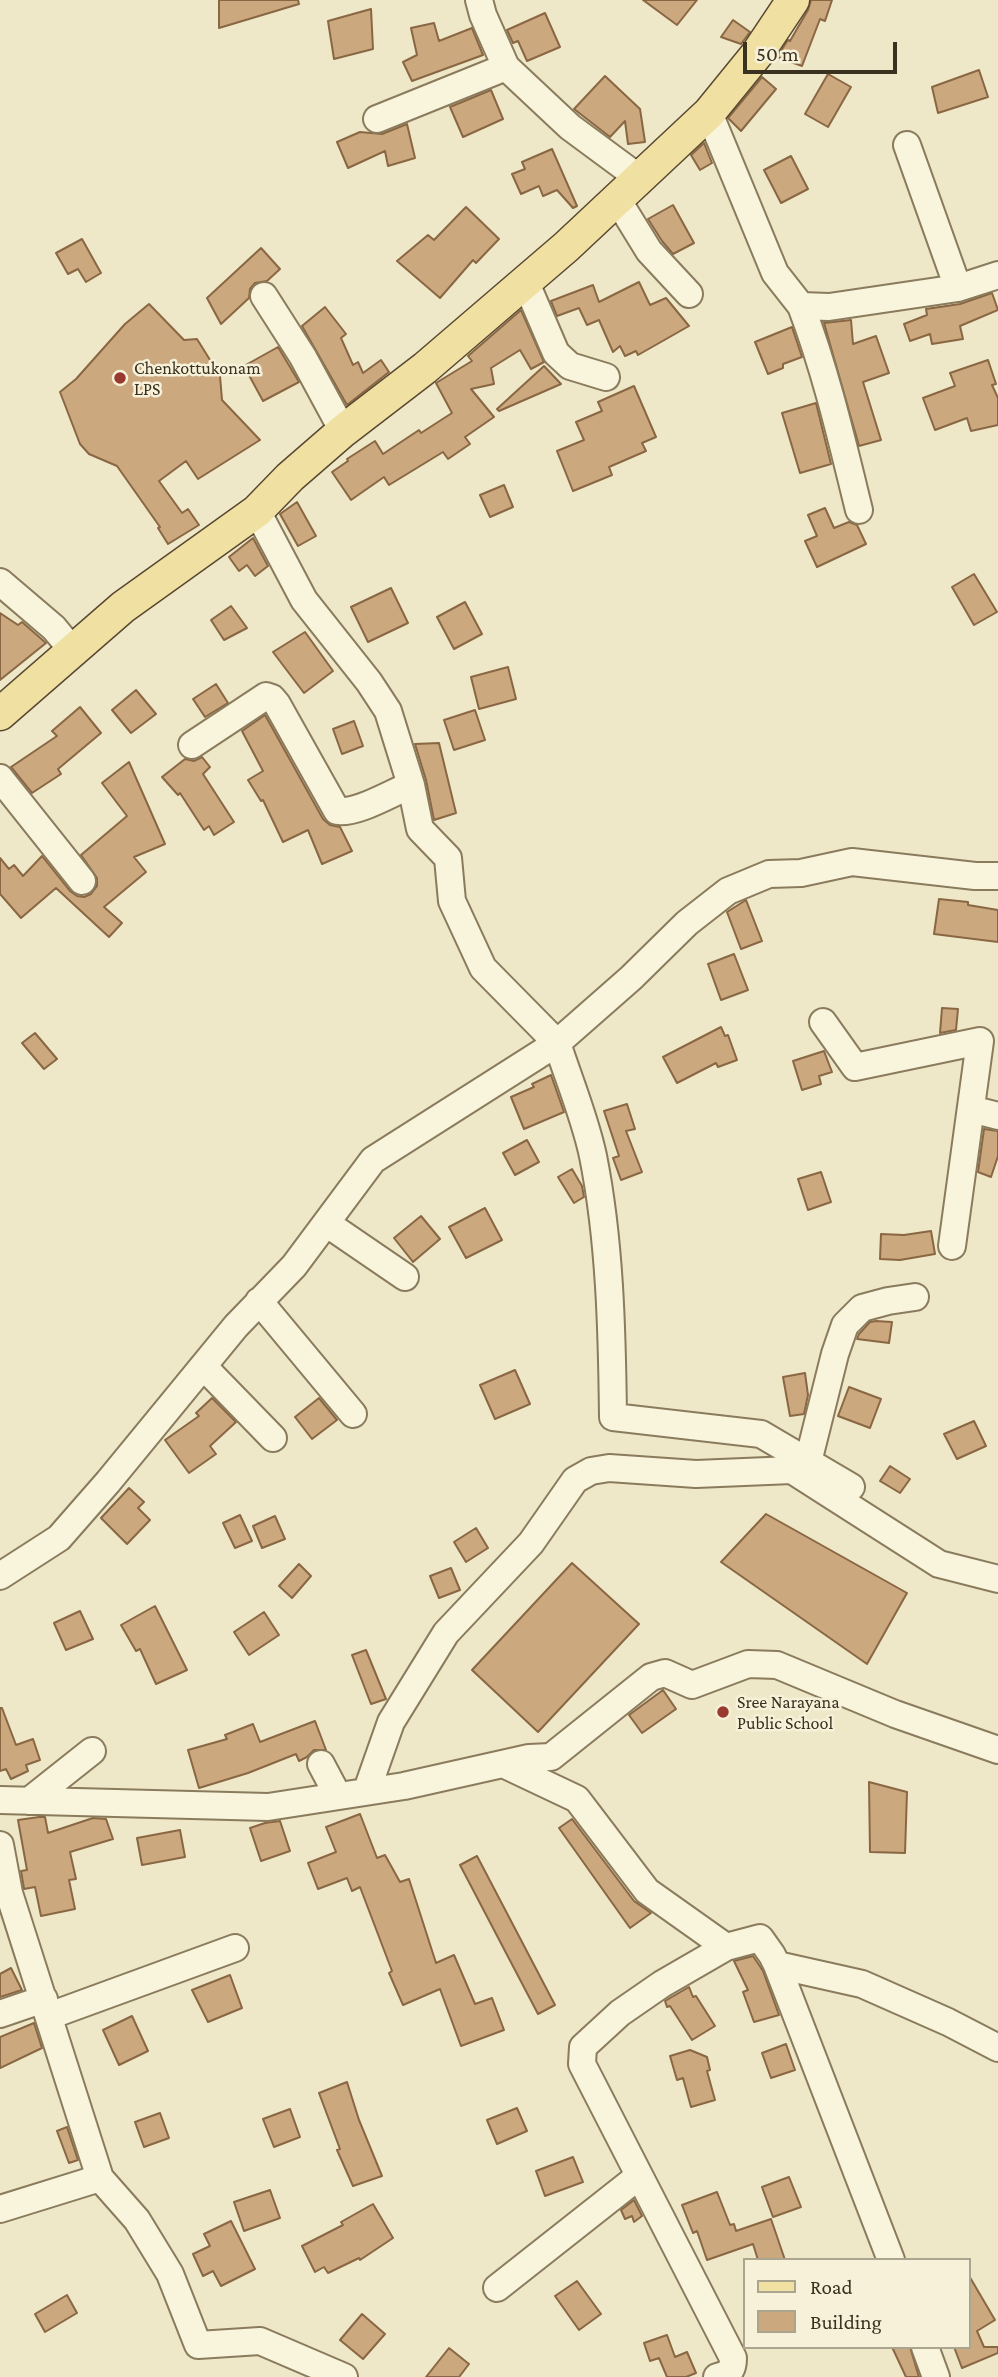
<!DOCTYPE html>
<html>
<head>
<meta charset="utf-8">
<style>
	body { margin:0 }
	#map { position:relative; width:998px; height:2377px; overflow:hidden; background:#eee7c8; font-family:"Crimson Pro",serif }
	canvas { display:block }
	.legend { position:absolute; left:743px; top:2258px; width:228px; height:91px; box-sizing:border-box; background:#f6f1d8; border:2px solid #aba48f; margin:0; padding:9px 12px; list-style:none; font-size:21px; color:#3b3121 }
	.legend li { display:flex; align-items:center; gap:14px; height:35px }
	.legend b { width:35px; border:2px solid #aba48f }
	.scale { position:absolute; left:743px; top:42px; width:154px; height:32px; box-sizing:border-box; border:4px solid #3b3121; border-top:0; padding-left:9px; font-size:21px; line-height:24px; white-space:nowrap; color:#3b3121; -webkit-text-stroke:5px #f6f1d8; paint-order:stroke }
</style>
</head>
<body>
<div id="map">
<canvas width="998" height="2377"></canvas>
<ul class="legend">
<li><b style="height:9px;background:#f0e1a2"></b>Road</li>
<li><b style="height:19px;background:#cca87f"></b>Building</li>
</ul>
<div class="scale">50 m</div>
</div>
<script>
const ctx = document.querySelector('canvas').getContext('2d');
ctx.lineJoin = 'round';
function paint(path, color) {
  ctx.fillStyle = color;
  ctx.fill(path, 'evenodd');
}
function stroke(path, color, width, dash) {
  ctx.strokeStyle = color;
  ctx.lineWidth = width;
  ctx.lineCap = dash ? 'butt' : 'round';
  ctx.setLineDash(dash || []);
  ctx.stroke(path);
}
function write(font, color, halo, rows, align = 'center') {
  ctx.font = font + ' "Crimson Pro",serif';
  ctx.lineWidth = 5;
  ctx.setLineDash([]);
  ctx.textBaseline = 'middle';
  ctx.strokeStyle = halo;
  ctx.fillStyle = color;
  for (const [text, x, y, turn = 0] of rows) {
    ctx.save();
    ctx.translate(x, y);
    ctx.rotate((+turn || 0) * Math.PI / 180);
    ctx.textAlign = isNaN(turn) ? turn : align;
    if (halo) ctx.strokeText(text, 0, 0);
    ctx.fillText(text, 0, 0);
    ctx.restore();
  }
}
const building = new Path2D(`
	M219,0h79l1,4 -80,24z
	M643,0h54l-20,25z
	M811,0h21l-7,21 -5,-2 -18,47 -25,-9 11,-17 2,1 18,-31z
	M371,9l2,40 -39,10 -6,-38z
	M545,13l15,34 -33,14 -9,-20 -5,2 -6,-13z
	M733,20l17,12 -9,12 -20,-7z
	M434,23l5,18 33,-13 11,27 -71,26 -9,-19 14,-7 -6,-27z
	M979,70l9,27 -50,16 -6,-26z
	M828,74l23,13 -23,40 -23,-13z
	M605,76l35,33 5,33 -17,2 -3,-23 -15,16 -36,-28z
	M762,77l14,12 -35,42 -13,-13z
	M491,90l12,29 -40,18 -13,-30z
	M407,124l8,34 -27,8 -3,-15 -37,17 -11,-26 23,-10 22,2z
	M704,143l8,20 -12,7 -9,-15z
	M552,149l25,57 -4,2 -16,-18 -14,6 -4,-10 -18,8 -9,-20 13,-5 -3,-7z
	M791,156l17,33 -27,14 -17,-33z
	M673,205l21,38 -21,11 -11,-13 -14,-22z
	M466,207l33,32 -23,24 -3,-3 -33,38 -43,-37 31,-26 6,5z
	M82,239l19,34 -15,9 -8,-13 -10,5 -12,-21z
	M261,248l19,21 -13,12 -12,2 -5,6 -1,9 -28,26 -14,-26z
	M639,282l11,23 16,-7 23,28 -51,29 -2,-4 -11,5 -5,-10 -7,6 -14,-32 -12,5 -8,-17 -22,8 -6,-15 42,-16 6,17z
	M992,293l6,17 -38,16 3,13 -31,5 -2,-10 -20,7 -6,-17 23,-9 -1,-6 34,-5z
	M149,304l35,36 13,-1 23,37 2,24 38,40 -62,39 -12,-18 -27,20 23,32 6,-4 11,16 -31,19 -10,-16 2,-1 -43,-61 -28,-12 -9,-10 -20,-52 16,-13 49,-55z
	M325,307l21,27 -5,4 12,27 5,-3 5,11 18,-13 8,12 -42,33 -45,-79z
	M521,310l23,52 -13,7 -11,-19 -29,18 3,16 -23,5 23,28 -29,20 5,7 -22,15 -5,-7 -54,33 -5,-8 -33,23 -19,-28 16,-11 -1,-2 28,-18 8,13 36,-24 2,3 31,-20 -16,-30 36,-22 -4,-5z
	M851,320l2,24 23,-8 13,37 -26,9 18,58 -22,6 -35,-123z
	M792,327l10,30 -19,7v4l-15,6 -13,-32z
	M278,347l21,35 -36,19 -19,-35z
	M988,360l8,24 -4,1 6,13v27l-27,6 -4,-13 -32,12 -12,-32 32,-12 -5,-13z
	M544,366l17,18 -62,27 -2,-2z
	M634,386l22,51 -14,6 4,8 -37,16 3,8 -39,16 -16,-40 27,-11 -8,-18 26,-11 -4,-9z
	M816,403l15,61 -31,9 -18,-60z
	M504,485l9,22 -23,10 -10,-22z
	M297,502l19,34 -18,10 -18,-32z
	M825,508l9,20 15,-6 8,3 9,19 -49,23 -12,-26 12,-5 -9,-21z
	M253,538l15,28 -13,10 -8,-11 -8,6 -10,-14z
	M974,574l23,38 -23,13 -22,-38z
	M391,588l17,35 -40,19 -17,-35z
	M465,602l17,32 -28,15 -17,-32z
	M231,606l16,22 -23,12 -13,-20z
	M0,613l18,12 4,-3 24,21 -46,37z
	M305,632l28,39 -29,22 -31,-41z
	M508,667l8,32 -37,10 -8,-32z
	M216,684l12,19 -23,14 -12,-18z
	M136,690l20,24 -25,19 -19,-23z
	M80,707l21,26 -43,36 3,5 -29,19 -21,-26 46,-31 -5,-5z
	M475,710l10,30 -31,10 -10,-30z
	M265,715l58,104 7,6 10,2 12,24 -30,13 -14,-34 -25,12 -20,-42 -2,1 -13,-21 15,-9 -21,-40z
	M354,721l9,25 -21,8 -9,-25z
	M439,743l17,70 -22,7 -8,-40 -11,-36z
	M202,757l8,10 -7,7 31,48 -20,13 -5,-9 -5,4 -24,-37 -2,2 -16,-18 23,-18 9,2z
	M129,762l36,82 -31,13 12,15 -42,35 18,16 -13,14 -53,-49 -35,30 -21,-24v-36l9,11 5,-4 9,11 19,-20 28,35 7,5 7,1 7,-3 6,-8v-8l-16,-23 46,-39 -25,-33z
	M939,899l29,3v3l30,5v32l-64,-8z
	M746,900l16,41 -21,8 -14,-37z
	M734,954l14,36 -27,10 -13,-36z
	M942,1008l16,1 -2,21 -16,3z
	M721,1027l4,9 3,-1 9,25 -19,7 -2,-4 -39,20 -14,-26z
	M35,1033l22,26 -13,10 -22,-26z
	M824,1051l8,21 -13,4 2,8 -19,6 -9,-29z
	M551,1075l13,37 -40,17 -13,-32 23,-10 -2,-3z
	M627,1104l8,25 -9,2 16,41 -21,8 -8,-22 6,-2 -15,-45z
	M984,1129l14,2v25l-7,21 -13,-5z
	M527,1140l12,22 -24,13 -12,-22z
	M572,1169l10,17 2,11 -10,6 -16,-26z
	M821,1172l10,30 -23,8 -10,-31z
	M485,1208l17,32 -36,18 -17,-31z
	M421,1216l19,23 -27,23 -19,-24z
	M931,1231l4,23 -35,6 -20,-1 1,-25 23,1z
	M876,1321l16,1 -3,21 -32,-4 2,-5 11,-12z
	M515,1370l15,34 -35,15 -15,-34z
	M805,1373l3,22 -4,19 -14,2 -7,-39z
	M849,1387l32,12 -11,29 -32,-12z
	M212,1398l24,24 -26,24 6,8 -27,19 -24,-33 34,-24 -3,-3z
	M319,1398l18,22 -25,19 -17,-22z
	M974,1421l12,25 -29,13 -13,-25z
	M890,1466l20,13 -10,14 -20,-12z
	M129,1488l15,14 -6,6 12,12 -23,24 -26,-26z
	M766,1514l141,79 -40,71 -146,-102z
	M240,1515l12,26 -17,7 -12,-25z
	M275,1516l10,23 -23,9 -9,-22z
	M476,1528l12,20 -22,14 -12,-20z
	M572,1563l67,61 -101,108 -66,-62z
	M299,1564l12,12 -19,22 -13,-12z
	M451,1568l9,22 -21,8 -9,-22z
	M155,1606l32,64 -31,14 -16,-35 -4,2 -15,-26z
	M80,1611l13,28 -27,11 -12,-27z
	M264,1612l15,23 -30,20 -15,-23z
	M366,1650l20,49 -15,5 -19,-49z
	M663,1690l13,19 -34,24 -13,-18z
	M0,1708h2l14,37 17,-6 7,21 -14,5 2,6 -17,8 -5,-10 -6,2z
	M315,1721l11,29h-12l-7,7 -8,4 -3,-7 -48,19 -49,15 -11,-38 39,-11 -2,-4 28,-11 7,18z
	M869,1782l38,10 -2,61 -35,-1z
	M360,1814l17,44 8,-3 15,27 9,-3 27,84 18,-8 21,49 17,-6 12,32 -43,16 -21,-57 -37,16 -14,-32 3,-2 -32,-84 -8,4 -5,-13 -29,11 -10,-26 28,-11 -10,-25z
	M39,1817h6l3,16 45,-15 13,1 7,20 -43,13 6,27 -7,1 6,29 -34,7 -6,-29 -11,2 -3,-18 6,-1 -9,-50z
	M572,1819l62,82 17,12 -21,15 -71,-100z
	M280,1821l10,30 -29,10 -11,-33 15,-5z
	M180,1830l5,27 -43,8 -5,-27z
	M477,1856l78,149 -17,9 -78,-149z
	M753,1956l10,15 16,44 -25,7 -11,-30 5,-2 -14,-29z
	M11,1968l11,22 -22,7v-23z
	M230,1975l12,33 -34,14 -16,-32z
	M689,1987l4,10 3,-1 19,30 -23,14 -22,-34 -3,1 -2,-6z
	M132,2016l16,35 -29,14 -16,-35z
	M34,2023l8,25 -42,20v-31z
	M786,2044l9,26 -24,8 -9,-25z
	M690,2050l17,7 3,13 -3,1 8,29 -24,7 -8,-29 -6,2 -7,-24z
	M347,2082l12,38 23,56 -29,10 -16,-36 3,-1 -21,-56z
	M517,2108l10,23 -30,13 -10,-24z
	M290,2109l10,28 -26,10 -11,-28z
	M160,2113l9,25 -25,9 -9,-25z
	M67,2127l11,33 -9,3 -12,-32z
	M573,2157l10,25 -38,14 -9,-25z
	M789,2177l12,30 -28,10 -11,-30z
	M270,2190l10,28 -36,13 -10,-29z
	M717,2192l13,33 4,-1 2,7 35,-12 14,41h-27l-5,-16 -46,16 -10,-29 -4,2 -11,-28z
	M634,2200l8,16 -8,6 -2,-6 -7,3 -4,-9z
	M373,2204l20,34 -33,22 -1,-2 -31,15 -4,-6 -9,5 -13,-26 41,-21 -2,-3z
	M231,2221l24,48 -34,17 -8,-15 -10,5 -10,-22 17,-8 -6,-12z
	M968,2274l27,46 -18,11 7,16h14v6l-36,15 -8,-21h14z
	M577,2281l24,33 -22,16 -24,-34z
	M67,2295l10,18 -32,19 -10,-18z
	M362,2314l23,20 -22,25 -23,-19z
	M667,2335l8,22 12,-5 9,21 -10,4h-19l-8,-19 -9,3 -6,-18z
	M892,2347h18l9,30h-13z
	M449,2348l20,16 -10,13h-33z`);
paint(building, '#cca87f');
stroke(building, '#896743', 2);
const minor = new Path2D(`
	M479,0l4,15 23,52 64,60 69,51
	M709,113l66,160 26,33 28,1 129,-19 40,-13
	M377,119l129,-52
	M907,145l51,143
	M617,199l32,52 40,43
	M526,283l30,70 14,13 36,11
	M264,296l39,61 40,74
	M801,306c25,66 41,135 58,204
	M257,511l47,89 65,82 19,29 23,74
	M0,582l54,46 19,23
	M0,778l82,103
	M823,1022l32,45 125,-26 -28,205
	M971,1109l27,7
	M326,1223l79,54
	M259,1301l94,113
	M203,1366l70,72
	M808,1462l27,-108 10,-29 17,-17 26,-7 27,-4
	M851,1487l-90,-53 -148,-17c-1,-86 -3,-176 -20,-261 -8,-38 -24,-76 -36,-113l74,-65 56,-55 41,-32 41,-17 32,-1 51,-11 123,14h23
	M0,1576l59,-38 49,-56 128,-156 58,-60 79,-106 184,-117 -74,-75 -31,-67 -4,-43 -28,-29 -9,-44c-20,8 -54,29 -74,26l-60,-107 -5,-6 -6,-2 -74,49
	M321,1764l17,32
	M503,1764l74,35 70,92 79,56
	M367,1790l24,-68 55,-89 85,-90 44,-63 16,-9 18,-3 87,6 96,-4 147,94 59,15
	M0,1800l268,7 136,-21 125,-28 22,-1 100,-80 14,-4 27,12 56,-21 29,1 118,49 103,36
	M29,1801l63,-50
	M0,1845l9,48 91,285 37,42 33,54 28,71 62,-4 84,36
	M777,1965l85,19 86,38 50,26
	M0,2014l44,-15
	M49,2016l186,-68
	M0,2209l100,-31
	M497,2288l142,-112
	M925,2347l11,30
	M717,2377c12,-3 16,-6 16,-19l-151,-294 1,-17 37,-34 42,-29 64,-37 34,-9 12,17 5,10 114,295`);
const major = new Path2D(`
	M0,714l123,-107 134,-96 33,-34 53,-46 82,-63 141,-121 143,-134 48,-59 36,-54`);
stroke(minor, '#8a7b5d', 30);
stroke(major, '#594831', 35);
stroke(minor, '#f9f4dc', 26);
stroke(major, '#f0e1a2', 32);
for (const [x, y, r, color] of [
	[120,378,7,"#993a2e"],
	[723,1712,7,"#993a2e"]
]) {
  const dot = new Path2D();
  dot.arc(x, y, r, 0, 2 * Math.PI);
  ctx.fillStyle = color;
  ctx.fill(dot);
  stroke(dot, '#f6f1d8', 2.5);
}
write('18px', '#3b3121', '#f6f1d8', [
	["Chenkottukonam",134,368],
	["LPS",134,389],
	["Sree Narayana",737,1702],
	["Public School",737,1723]
], 'left');
</script>
</body>
</html>
